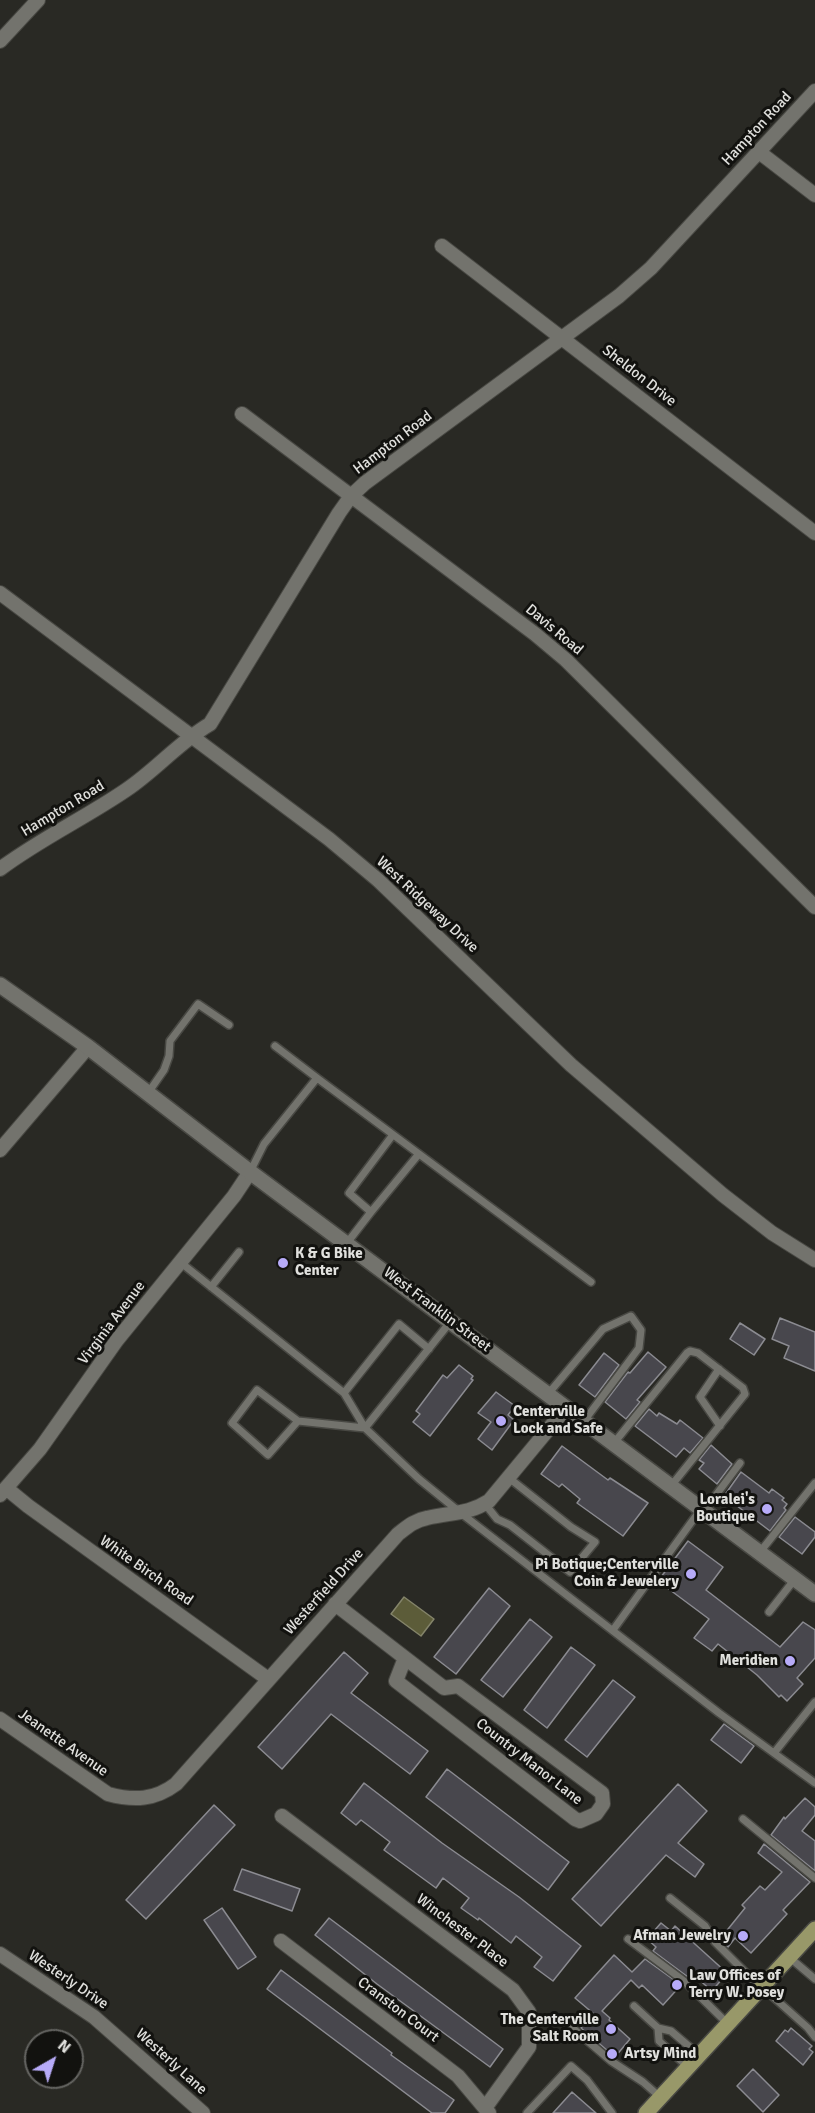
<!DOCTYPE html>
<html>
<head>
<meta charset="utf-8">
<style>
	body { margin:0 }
	#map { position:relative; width:815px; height:2113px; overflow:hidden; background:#292924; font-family:Signika,sans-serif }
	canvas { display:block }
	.north { position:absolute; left:24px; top:2029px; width:60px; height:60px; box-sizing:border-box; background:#12120f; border:2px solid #646461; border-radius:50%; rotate:39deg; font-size:16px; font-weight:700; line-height:24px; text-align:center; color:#e0e0dd }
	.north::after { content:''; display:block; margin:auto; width:21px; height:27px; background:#b7abf8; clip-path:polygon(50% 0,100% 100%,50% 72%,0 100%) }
</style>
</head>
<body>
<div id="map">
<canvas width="815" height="2113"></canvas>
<div class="north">N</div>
</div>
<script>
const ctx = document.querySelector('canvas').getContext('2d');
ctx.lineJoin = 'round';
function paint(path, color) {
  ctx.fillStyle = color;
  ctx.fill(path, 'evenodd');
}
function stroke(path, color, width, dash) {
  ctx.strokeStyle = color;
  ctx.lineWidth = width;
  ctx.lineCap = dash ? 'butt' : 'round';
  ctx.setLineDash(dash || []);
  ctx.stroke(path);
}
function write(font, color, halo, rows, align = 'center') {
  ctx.font = font + ' Signika,sans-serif';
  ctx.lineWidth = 6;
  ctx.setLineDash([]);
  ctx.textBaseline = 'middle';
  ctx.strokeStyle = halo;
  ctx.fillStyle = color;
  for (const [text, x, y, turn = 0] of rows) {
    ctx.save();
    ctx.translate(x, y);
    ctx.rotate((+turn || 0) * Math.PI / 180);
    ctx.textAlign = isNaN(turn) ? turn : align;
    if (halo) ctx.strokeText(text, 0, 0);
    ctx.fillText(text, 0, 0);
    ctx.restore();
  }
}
const water = new Path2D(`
	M404,1597l30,22 -13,17 -30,-22z`);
paint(water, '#5c5c39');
stroke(water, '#84846a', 1.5);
const building = new Path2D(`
	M780,1318l35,14v39l-31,-13 5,-12 -17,-7z
	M740,1323l25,16 -11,16 -24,-16z
	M648,1352l18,15 -29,33 3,2 -14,17 -21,-17 23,-30 2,1z
	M604,1353l15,12 -24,32 -16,-12z
	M459,1365l14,11 -2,3 2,1 -43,56 -17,-14 7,-8 -4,-3 27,-36 4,3z
	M496,1392l19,14 -7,9 6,5 -22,30 -14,-11 13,-17 -13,-9z
	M649,1409l8,7 2,-3 18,11 3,-4 23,18 -13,15 -6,-5 -8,9 -41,-31z
	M711,1445l21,19 -15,20 -18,-15 5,-6 -5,-3z
	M562,1446l46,34 2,-2 38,25 -25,33 -46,-33 3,-4 -18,-15 -3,3 -18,-13z
	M741,1472l28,21 3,-4 12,9 -2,2 5,4 -3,4 2,2 -16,21 -46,-35z
	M795,1517l20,15v5l-13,17 -23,-17z
	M688,1541l35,26 -17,23 74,57 23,-25 12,8v28l-18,20 6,6 -16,17 -6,-6 -2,2 -22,-22 -39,-31 -6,7 -18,-13 15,-19 -51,-38z
	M489,1588l21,18 -54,68 -22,-17z
	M530,1619l22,18 -49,60 -22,-17z
	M571,1647l24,18 -48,63 -23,-18z
	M344,1652l24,21 -17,20 77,58 -18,23 -79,-60 -49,55 -24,-22z
	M613,1680l22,17 -48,60 -22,-17z
	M724,1724l30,22 -13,17 -30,-23z
	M447,1769l122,93 -21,28 -122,-93z
	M364,1783l78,60 77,54 62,49 -28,35 -19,-14 8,-10 -26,-21 -5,7 -32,-25 -1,2 -17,-12 8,-10 -26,-20 -7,10 -52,-38 6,-8 -29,-22 -5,5 -15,-12z
	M678,1784l29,27 -29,32 26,21 -9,13 -29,-22 -65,71 -29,-27z
	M805,1798l10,9v8l-13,16 13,10v30l-44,-36 13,-18 1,2z
	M214,1805l21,20 -89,94 -20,-19z
	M764,1844l46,38 -27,28 4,4 -36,39 -16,-15 -7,9 -8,-8 25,-31 -3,-3 18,-19 5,4 17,-18 -24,-19z
	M242,1869l58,20 -8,22 -58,-21z
	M222,1908l34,49 -18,12 -34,-49z
	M329,1918l174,131 -13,18 -113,-83 -62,-49z
	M661,1923l10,8 4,-5 52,47 -15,18 -15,-13 -6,-4 -3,3 -35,-26 3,-4 -9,-8z
	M614,1955l18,17 13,-13 36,26 -18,20 -21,-20 -3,3 -8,-8 -29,31 8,7 -1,2 21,19 -15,18 -34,-29 13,-14 -19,-16z
	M281,1970l111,83 -1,2 63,45 -9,13h-13l-165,-124z
	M791,2028l21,18 -3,3 4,3 -10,13 -27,-24 9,-11 3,2z
	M753,2069l26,26 -16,17 -26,-26z
	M572,2092l24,21h-43z`);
paint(building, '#48474d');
stroke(building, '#8b8b91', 1.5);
const lane = new Path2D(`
	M317,1078l274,204
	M148,1093l16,-23 5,-14 1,-15 28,-37 31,21
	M392,1136l-43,57 22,19 47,-57
	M250,1172l14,-28 53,-66 -42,-32
	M347,1243l24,-31
	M180,1262l164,131 55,-69 30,25
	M211,1287l28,-35
	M451,1321l-86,107 54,51 43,35 257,199 96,70
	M719,1369l-19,28 20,29
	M344,1393l21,35
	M548,1394l55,-65 28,-13 10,14 -2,18 -55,73
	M298,1421l-30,34 -36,-32 25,-33 41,31 67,7
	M614,1443l73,-90 3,-2 8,2 45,35 2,6 -74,92
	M485,1504l12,15 13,6 60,47 25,-30 -24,-15 -62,-49
	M704,1511l36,-48
	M760,1552l55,-69
	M769,1612l26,-33
	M613,1630l88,-121
	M774,1753l41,-51
	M743,1819l72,59
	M670,1898l35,28 10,16 46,46
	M628,1939l56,42 44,43
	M789,1957l26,22
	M762,1987l46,41 7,9
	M634,2006l24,22
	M562,2019l49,42 32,21 17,15
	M688,2067l-29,-26 -1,-13 13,3 28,24
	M527,2113l44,-47 16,14 25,33`);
const street = new Path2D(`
	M0,41l38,-41
	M759,152l56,43
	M442,246l373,287
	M242,414l293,220 31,26 249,247
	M0,593l329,246 49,41 193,185 152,130 49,38 43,27
	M0,869c40,-30 85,-51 126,-79 30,-20 53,-48 84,-66l129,-211 12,-17 14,-13 254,-187 32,-28 164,-177
	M0,1150l88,-103
	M6,1488l22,18 240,173
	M0,1495l40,-46 77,-109 117,-144 16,-24
	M335,1604l109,84 14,-2 144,107 1,11 -7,10 -16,7 -5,-2 -179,-138 9,-23
	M0,1719l108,75c26,7 47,6 68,-10l222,-250c9,-7 17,-14 29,-16 24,-6 40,-3 62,-17l77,-93
	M282,1816l231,174 16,22v35l-44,61
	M281,1941l177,135 31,37
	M0,1954l94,63 109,96`);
const secondary = new Path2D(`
	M0,985l88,62 162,125 565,422`);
const primary = new Path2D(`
	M646,2113l169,-184`);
stroke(lane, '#484843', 10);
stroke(street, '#484843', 16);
stroke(secondary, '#484843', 18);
stroke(primary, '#484843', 18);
stroke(lane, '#73736d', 7);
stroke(street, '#73736d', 14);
stroke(secondary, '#73736d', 15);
stroke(primary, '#989869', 15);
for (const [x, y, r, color] of [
	[283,1263,6,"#b7abf8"],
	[501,1421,6,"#b7abf8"],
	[767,1509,6,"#b7abf8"],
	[691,1574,6,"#b7abf8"],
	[790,1661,6,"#b7abf8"],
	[743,1936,6,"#b7abf8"],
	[677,1985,6,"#b7abf8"],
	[611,2029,6,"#b7abf8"],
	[612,2054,6,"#b7abf8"]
]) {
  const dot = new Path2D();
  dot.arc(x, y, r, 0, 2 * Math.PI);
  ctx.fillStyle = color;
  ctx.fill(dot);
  stroke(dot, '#12120f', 2);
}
write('15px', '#e0e0dd', '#12120f', [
	["Hampton Road",757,129,-47],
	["Sheldon Drive",639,376,38],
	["Hampton Road",393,443,-37],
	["Davis Road",554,630,40],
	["Hampton Road",63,809,-31],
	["West Ridgeway Drive",427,905,43],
	["West Franklin Street",437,1310,37],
	["Virginia Avenue",112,1323,-53],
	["White Birch Road",146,1571,35],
	["Westerfield Drive",324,1592,-48],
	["Jeanette Avenue",63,1743,35],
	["Country Manor Lane",529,1762,38],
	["Winchester Place",462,1931,37],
	["Westerly Drive",68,1980,34],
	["Cranston Court",398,2010,37],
	["Westerly Lane",171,2062,42]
]);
write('bold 15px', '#e0e0dd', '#12120f', [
	["K & G Bike",295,1254,"left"],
	["Center",295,1271,"left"],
	["Centerville",513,1412,"left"],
	["Lock and Safe",513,1429,"left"],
	["Loralei's",755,1500],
	["Boutique",755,1517],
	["Pi Botique;Centerville",679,1565],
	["Coin & Jewelery",679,1582],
	["Meridien",778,1661],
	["Afman Jewelry",731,1936],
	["Law Offices of",689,1976,"left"],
	["Terry W. Posey",689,1993,"left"],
	["The Centerville",599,2020],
	["Salt Room",599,2037],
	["Artsy Mind",624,2054,"left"]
], 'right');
</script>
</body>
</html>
